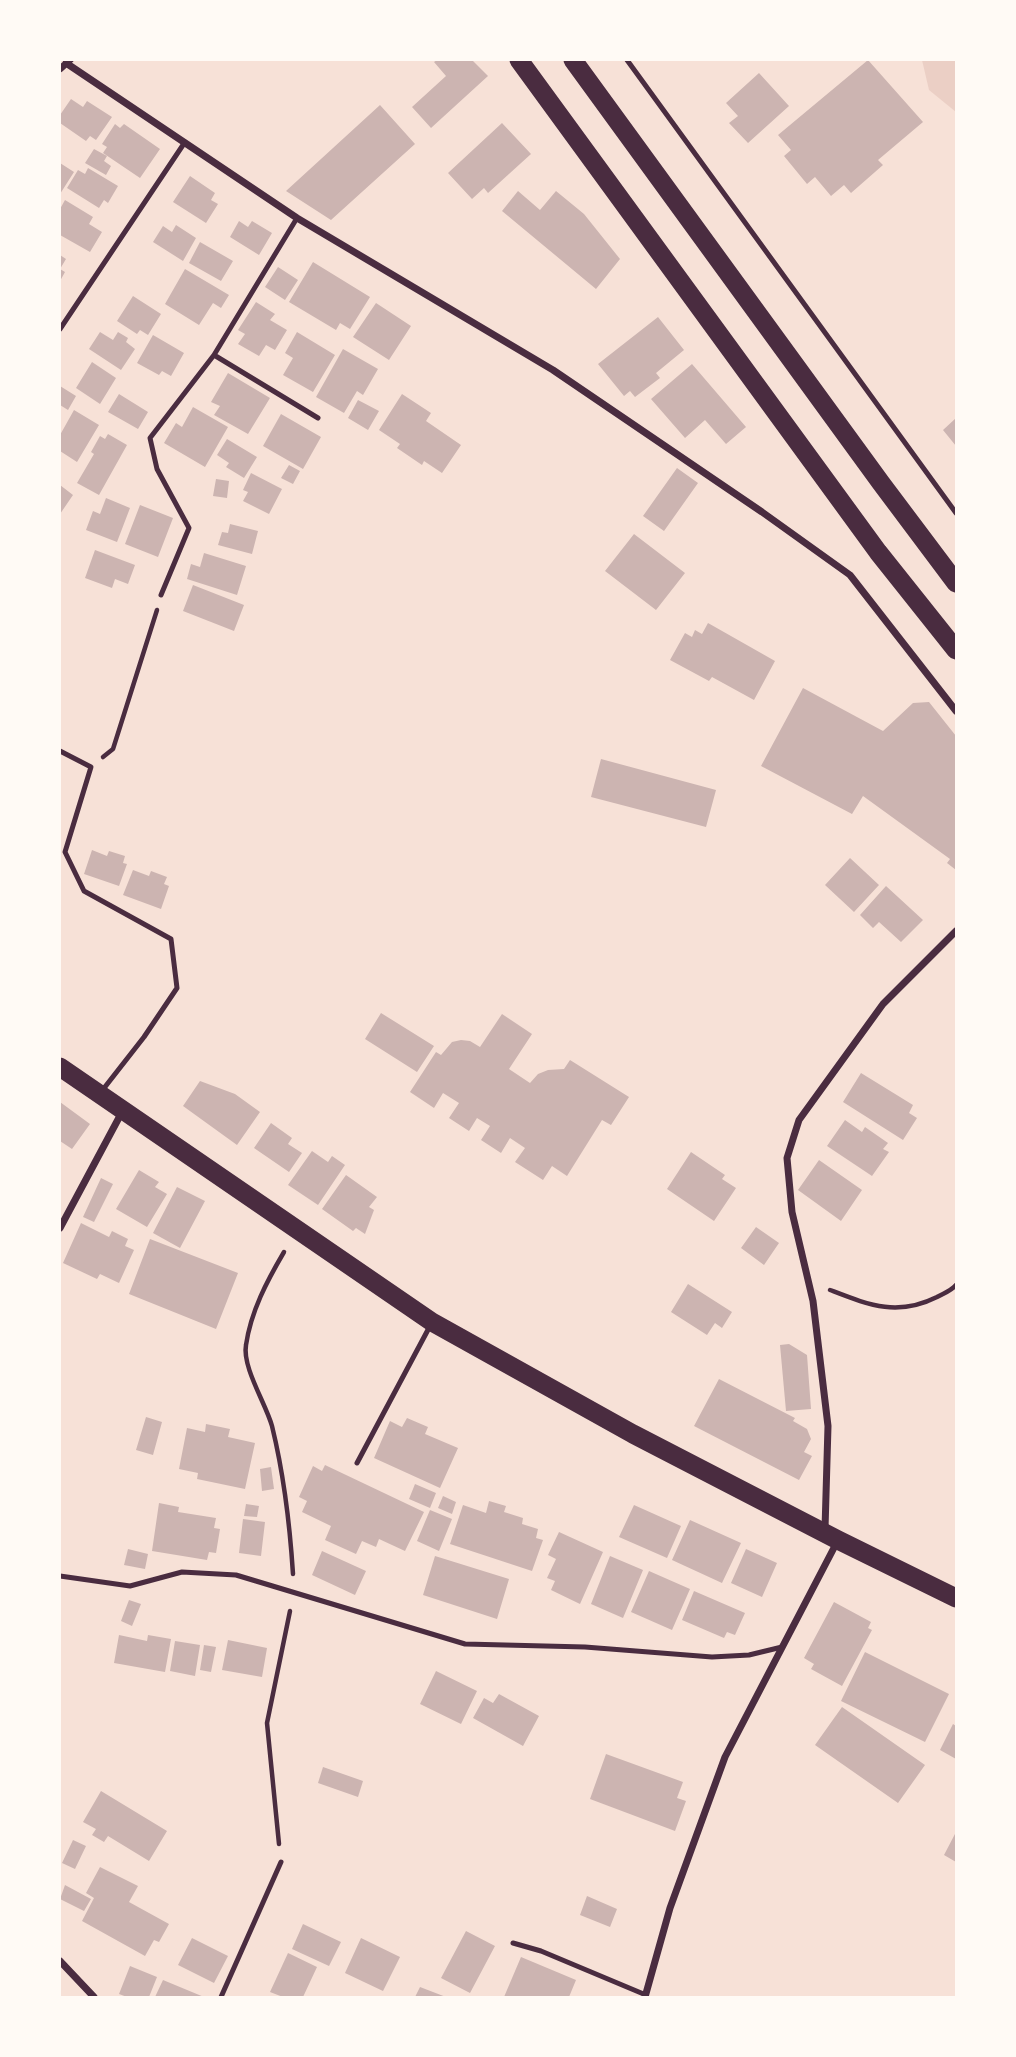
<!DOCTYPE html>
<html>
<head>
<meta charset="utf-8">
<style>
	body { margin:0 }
	#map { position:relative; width:1016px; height:2057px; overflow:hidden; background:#f7e1d7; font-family:"PT Sans Narrow",sans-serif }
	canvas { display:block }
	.frame { position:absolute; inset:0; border:61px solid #fffaf5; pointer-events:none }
</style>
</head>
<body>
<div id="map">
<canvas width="1016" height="2057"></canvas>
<div class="frame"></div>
</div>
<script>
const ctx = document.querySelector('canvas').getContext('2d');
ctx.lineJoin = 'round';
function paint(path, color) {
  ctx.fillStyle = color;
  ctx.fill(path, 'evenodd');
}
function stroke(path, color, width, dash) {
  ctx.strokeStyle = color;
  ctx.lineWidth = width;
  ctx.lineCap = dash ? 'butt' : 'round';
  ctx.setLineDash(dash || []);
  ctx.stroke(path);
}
paint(new Path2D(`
	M922,60h34v52l-27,-22z`), '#ebcfc5');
paint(new Path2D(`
	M437,60h35l16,16 -57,52 -19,-21 34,-31 -12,-14z
	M868,60l55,62 -45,38 5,5 -32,28 -7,-8 -13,11 -16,-19 -8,7 -23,-28 7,-6 -13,-15z
	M759,73l30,33 -41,37 -19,-20 9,-7 -12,-13z
	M71,99l12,8 4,-6 25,16 -16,23 -6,-4 -4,5 -26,-18v-8z
	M380,105l35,39 -84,76 -45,-29z
	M502,123l29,31 -43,39 -4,-5 -12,11 -24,-26z
	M115,124l5,4 4,-4 36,25 -20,29 -37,-25 4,-6 -5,-3z
	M94,149l13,7 -3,5 7,5 -5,9 -21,-12z
	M60,163l14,9 -14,22z
	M88,168l30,18 -10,17 -4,-3 -5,8 -32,-20 11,-18 7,4z
	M190,176l25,17 -4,7 7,4 -12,19 -33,-21z
	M518,191l22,19 16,-19 28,23 36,45 -24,30 -94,-78z
	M65,200l28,17 -4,7 13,8 -12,20 -30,-17v-26z
	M239,221l9,6 4,-6 20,12 -13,22 -29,-18z
	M176,225l20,13 -13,23 -30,-19 10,-16 9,6z
	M200,242l33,19 -12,20 -32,-18z
	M60,255l6,4 -6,10 5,3 -5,9z
	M313,262l57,35 -20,32 -10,-6 -4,7 -47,-28z
	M278,267l20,13 -13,20 -20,-13z
	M185,269l44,26 -8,13 -8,-5 -14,22 -34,-21z
	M133,296l28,18 -13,21 -8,-5 -3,4 -20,-13z
	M256,302l19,12 -5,6 17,10 -12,20 -9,-5 -7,11 -21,-12 7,-10 -7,-4z
	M376,303l35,23 -22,34 -36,-23z
	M658,317l26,33 -28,23 4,5 -25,19 -5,-6 -6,5 -26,-32z
	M100,332l13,8 5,-8 10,6 -2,4 9,7 -14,21 -32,-21z
	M297,332l38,23 -22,37 -30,-17 10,-17 -8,-5z
	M153,335l31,18 -13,23 -9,-5 -3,4 -22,-12z
	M343,349l35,20 -15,26 -6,-4 -13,22 -28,-16z
	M92,362l24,16 -16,26 -24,-16z
	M692,364l54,63 -20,17 -21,-24 -20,18 -34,-39z
	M228,373l42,25 -22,36 -34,-19 6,-9 -9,-4z
	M60,386l16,10 -8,14 -8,-5z
	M119,394l29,18 -10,17 -30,-17z
	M402,394l29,19 -5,8 35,24 -19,28 -18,-12 -2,4 -25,-17 3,-4 -21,-14z
	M358,400l21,11 -11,19 -20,-12z
	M193,407l35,20 -23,40 -41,-24 12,-20 6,4z
	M74,410l25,15 -22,37 -17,-11v-16z
	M281,414l40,23 -18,32 -40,-23z
	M956,418v28l-13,-16z
	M108,434l19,11 -28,50 -22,-12 17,-29 -3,-2 9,-16 5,3z
	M227,439l30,18 -13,21 -18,-11 3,-4 -12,-8z
	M289,465l11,6 -7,13 -12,-6z
	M677,468l21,15 -34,48 -21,-15z
	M251,473l31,16 -13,25 -26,-13 5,-9 -5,-2z
	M216,479l13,2 -2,17 -14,-2z
	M60,485l13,10 -13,19z
	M106,498l24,10 -13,34 -31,-12 7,-19 7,3z
	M140,505l33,13 -15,39 -33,-13z
	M230,524l28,7 -6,23 -34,-9 4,-13 6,1z
	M634,534l51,39 -29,37 -51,-39z
	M95,550l40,15 -7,19 -13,-5 -3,9 -27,-10z
	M204,553l42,13 -9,29 -50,-16 4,-15 9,3z
	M193,585l51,20 -10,26 -51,-20z
	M708,623l67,38 -21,39 -42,-23 -3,4 -39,-21 15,-27 7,4 3,-7 7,4z
	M803,688l80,43 30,-28 16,-1 27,34v134l-9,-7 3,-4 -87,-63 -11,18 -91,-48z
	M601,759l115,31 -10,37 -115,-30z
	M92,850l15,6 2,-5 16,5 -2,7 4,1 -8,22 -35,-12z
	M850,858l29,27 -25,27 -29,-27z
	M133,870l16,6 2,-5 16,6 -3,7 5,2 -8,23 -38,-14z
	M886,886l37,34 -22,22 -22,-20 -6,6 -13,-13z
	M381,1013l53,33 -17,26 -52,-33z
	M502,1014l30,20 -23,35 21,14 8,-9 10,-4 16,-1 6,-9 59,37 -18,28 -9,-5 -35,56 -15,-10 -9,14 -28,-18 10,-14 -15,-10 -9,15 -20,-13 9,-14 -13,-8 -8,13 -20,-13 10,-15 -16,-10 -9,15 -24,-16 26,-40 5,3 11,-13 9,-2 9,1 10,6z
	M861,1073l52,32 -4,8 8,5 -14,22 -60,-38z
	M200,1081l35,13 25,18 -23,33 -54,-39z
	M60,1102l30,22 -18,25 -12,-8z
	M845,1120l17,12 3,-5 23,16 -5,6 6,3 -17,24 -45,-30z
	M271,1123l21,15 -4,6 14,9 -13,19 -35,-24z
	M312,1151l16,11 4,-6 13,9 -27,40 -30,-20z
	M691,1152l34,23 -3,4 14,9 -22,33 -47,-32z
	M819,1160l43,30 -21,31 -43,-31z
	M139,1170l20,12 -4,5 12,7 -20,33 -31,-18z
	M346,1175l31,22 -8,10 5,3 -9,24 -9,-6 -3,3 -31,-22z
	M101,1178l12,6 -19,38 -11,-5z
	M177,1187l28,14 -25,47 -27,-15z
	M81,1223l28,14 3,-6 16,8 -3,7 9,4 -15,33 -19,-9 -3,5 -34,-16z
	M756,1227l23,16 -15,22 -23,-17z
	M150,1239l88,34 -22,56 -87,-35z
	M688,1284l44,28 -10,16 -7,-5 -8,12 -36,-23z
	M789,1344l18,11 4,54 -25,2 -6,-66z
	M719,1379l76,39 -2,3 14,8 4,10 -7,13 8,4 -13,24 -105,-54z
	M146,1417l16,5 -9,33 -17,-5z
	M407,1418l21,9 -3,7 33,14 -18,40 -66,-30 16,-37 12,6z
	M206,1424l24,5 -2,8 27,6 -10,46 -48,-10 1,-6 -19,-4 8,-41 18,4z
	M325,1465l99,47 -19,39 -26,-12 -3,8 -14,-6 -6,13 -31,-14 6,-14 -29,-14 5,-11 -8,-4 14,-31 9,5z
	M271,1467l3,22 -12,2 -2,-22z
	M415,1484l21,9 -6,15 -21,-9z
	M443,1496l13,6 -4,12 -14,-6z
	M489,1501l17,5 -2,6 19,6 -1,6 16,5 -2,9 7,2 -11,31 -82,-27 13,-39 23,8z
	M159,1503l20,4 -1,5 38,6 -2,10 6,1 -4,24 -7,-1 -2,8 -55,-9z
	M246,1504l13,2 -2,11 -13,-1z
	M634,1505l47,21 -14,32 -48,-21z
	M430,1510l22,9 -13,32 -22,-10z
	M243,1519l22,3 -4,34 -22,-3z
	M690,1520l51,23 -19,40 -50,-23z
	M559,1532l44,20 -23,52 -29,-14 4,-9 -8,-3 9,-19 -8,-4z
	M128,1549l20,5 -3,15 -21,-4z
	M746,1549l31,14 -15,34 -31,-14z
	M322,1551l44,20 -11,24 -43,-20z
	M435,1556l74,23 -12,40 -74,-24z
	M610,1556l33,14 -20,48 -32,-14z
	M649,1571l41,18 -18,41 -41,-18z
	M694,1591l51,22 -10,22 -8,-3 -3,6 -42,-18z
	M129,1600l12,4 -9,22 -11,-5z
	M834,1602l37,20 -3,6 4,2 -30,56 -31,-17 3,-5 -10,-6z
	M119,1635l28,6 1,-6 23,4 -6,33 -51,-9z
	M228,1640l39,8 -5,29 -40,-7z
	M175,1641l25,4 -5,31 -25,-5z
	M204,1645l12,2 -5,25 -11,-2z
	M865,1652l84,42 -24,48 -84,-41z
	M436,1671l41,20 -16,33 -41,-20z
	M499,1694l40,22 -16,30 -50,-28 11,-20 9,5z
	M842,1707l83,58 -27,38 -83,-58z
	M953,1724l3,2v33l-16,-9z
	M606,1754l77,28 -6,16 9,3 -11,30 -85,-32z
	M323,1767l40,14 -5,16 -40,-14z
	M101,1791l66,40 -18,30 -41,-25 -4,6 -12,-7 4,-6 -13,-7z
	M956,1832v30l-12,-7z
	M73,1840l13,6 -11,23 -13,-6z
	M100,1867l38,19 -9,16 40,22 -10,18 -5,-2 -9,16 -63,-35 12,-23 -8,-5z
	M65,1885l26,14 -7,12 -24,-12z
	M587,1896l30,13 -7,18 -30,-12z
	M303,1924l38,18 -12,24 -37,-17z
	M466,1931l29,15 -25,47 -29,-15z
	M192,1938l36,18 -14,27 -36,-18z
	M361,1938l39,19 -17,34 -38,-18z
	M288,1953l29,14 -14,30h-20l-13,-5z
	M521,1957l55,23 -7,17h-65z
	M130,1966l27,11 -8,20h-22l-8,-3z
	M163,1980l41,17h-49z
	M420,1987l26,10h-31z`), '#ccb4b1');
stroke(new Path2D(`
	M103,757l10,-8 44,-139
	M284,1252c-17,29 -33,59 -38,93 -4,22 20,59 26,81 11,45 18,101 21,148
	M830,1290c39,15 67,27 107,7 7,-4 14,-6 19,-12
	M279,1844l-12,-121 23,-112`), '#4a2c40', 4.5);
stroke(new Path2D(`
	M627,60l329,453
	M60,329l125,-187
	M214,355l104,63
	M161,595l28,-67 -32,-59 -7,-31 64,-83 83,-137
	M60,751l31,16 -26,85 19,39 87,48 6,49 -33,49 -43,55
	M357,1463l73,-137
	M60,1576l70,10 52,-14 54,3 229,69 120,3 127,10 37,-2 33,-8
	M513,1943l28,8 105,44
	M221,1997l60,-135`), '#4a2c40', 5);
stroke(new Path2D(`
	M66,63l231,155 256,152 209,142 88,63 106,136
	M60,69l10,-9
	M60,1228l62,-116
	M825,1529l3,-103 -15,-125 -21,-89 -5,-54 12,-38 84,-116 73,-73
	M60,1961l34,36
	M645,1997l25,-89 55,-151 112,-215`), '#4a2c40', 7);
stroke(new Path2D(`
	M519,60l359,492 78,98
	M573,60l308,423 75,100
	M60,1067l372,255 201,112 205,106 118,58`), '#4a2c40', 19);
</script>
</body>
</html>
